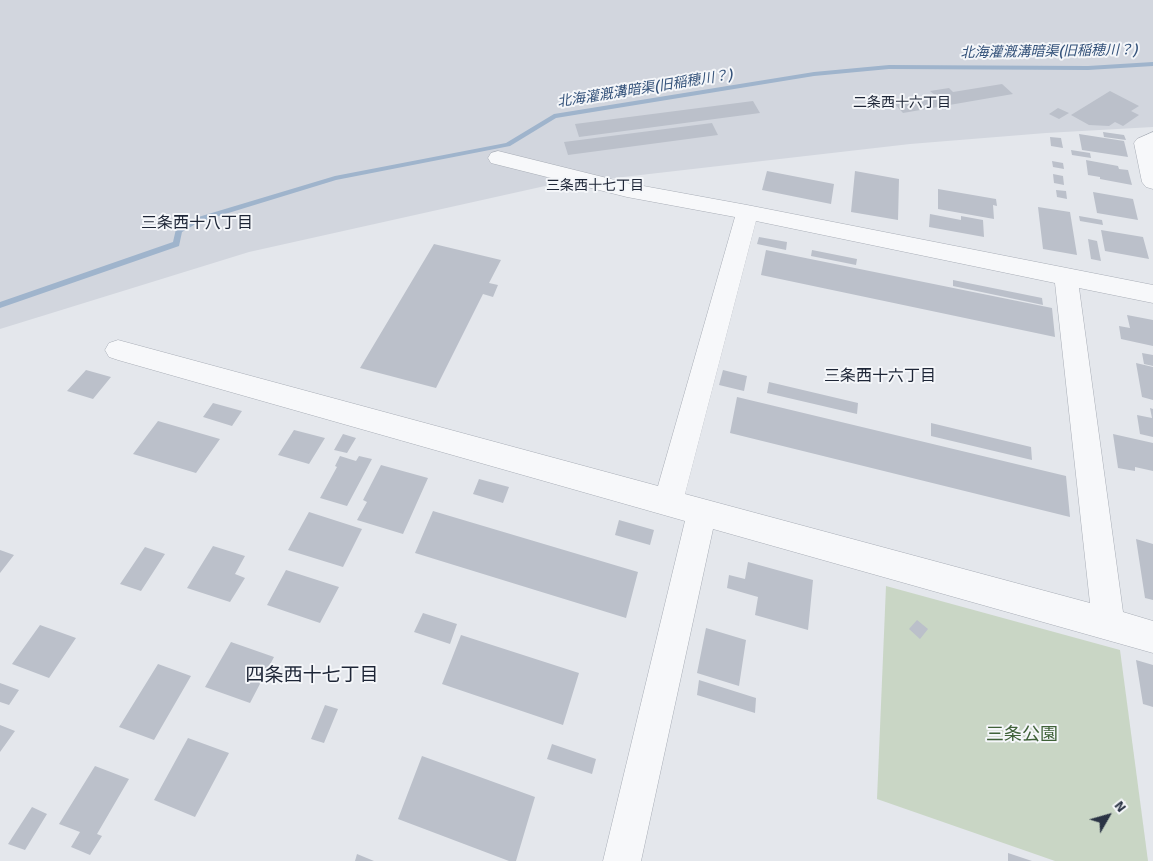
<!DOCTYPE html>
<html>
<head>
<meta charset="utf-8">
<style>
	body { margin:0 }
	#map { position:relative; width:1153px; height:861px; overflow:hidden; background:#e4e7ec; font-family:Signika,sans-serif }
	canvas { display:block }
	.north { position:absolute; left:1083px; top:791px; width:50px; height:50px; -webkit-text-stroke:4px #f4f6f9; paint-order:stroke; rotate:52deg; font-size:14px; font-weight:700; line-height:20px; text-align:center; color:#2b3445 }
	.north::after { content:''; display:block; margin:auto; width:18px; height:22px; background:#2b3445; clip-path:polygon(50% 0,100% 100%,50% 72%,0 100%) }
</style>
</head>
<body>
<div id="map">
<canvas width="1153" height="861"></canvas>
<div class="north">N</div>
</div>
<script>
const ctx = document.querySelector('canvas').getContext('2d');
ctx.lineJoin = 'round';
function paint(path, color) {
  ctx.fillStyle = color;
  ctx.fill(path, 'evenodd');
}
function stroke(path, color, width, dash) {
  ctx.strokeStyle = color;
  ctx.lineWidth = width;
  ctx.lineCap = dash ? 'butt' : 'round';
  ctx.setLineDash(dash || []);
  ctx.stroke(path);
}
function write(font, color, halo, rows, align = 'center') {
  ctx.font = font + ' Signika,"Noto Sans JP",sans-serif';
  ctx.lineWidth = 4;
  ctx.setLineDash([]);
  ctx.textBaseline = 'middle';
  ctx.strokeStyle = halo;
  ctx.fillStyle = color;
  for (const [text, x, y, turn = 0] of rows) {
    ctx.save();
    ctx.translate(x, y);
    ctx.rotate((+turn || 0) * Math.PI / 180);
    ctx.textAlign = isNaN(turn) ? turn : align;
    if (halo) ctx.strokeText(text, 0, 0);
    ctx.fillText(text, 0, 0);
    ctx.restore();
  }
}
paint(new Path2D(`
	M0,0h1153v127l-107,6 -136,11 -365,42 -296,66 -249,77z`), '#d2d6de');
paint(new Path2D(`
	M886,586l234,64 28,211h-93l-178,-62z`), '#c9d6c5');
paint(new Path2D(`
	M1153,62v4l-65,4 -199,-1 -75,7 -258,42 -46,28 -174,34 -137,42 -17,10 -3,14 -179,62v-6l173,-60 3,-13 19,-11 140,-42 171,-33 48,-29 260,-42 75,-7 199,1z`), '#9fb4cc');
paint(new Path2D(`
	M1002,84l11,10 -110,19 -10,-11 42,-7 -5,-4 19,-3 4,4z
	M1110,91l29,15 -8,5 8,4 -16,11 -8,-4 -6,4 -20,-1 -18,-10z
	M753,101l7,12 -181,24 -4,-13z
	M1058,108l11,5 -10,6 -10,-5z
	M712,123l6,12 -150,20 -4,-13z
	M1103,132l21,3 2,5 -22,-3z
	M1079,134l45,7 4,16 -46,-7z
	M1050,137l11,1 2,10 -12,-2z
	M1071,150l19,3 1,5 -19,-3z
	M1086,160l32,6 1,3 9,1 4,15 -32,-6v-2l-12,-2z
	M1052,161l11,2 1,6 -11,-2z
	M767,171l67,13 -3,20 -69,-14z
	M855,171l44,8 -1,41 -47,-8z
	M1053,174l10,2 1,9 -10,-2z
	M938,189l58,10 1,7 -4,-1 1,14 -56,-10z
	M1056,190l10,1 1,8 -10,-2z
	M1093,192l40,7 5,21 -41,-7z
	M1038,207l32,5 7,43 -34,-6z
	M930,214l31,6v-4l22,4 1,17 -55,-10z
	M1079,216l23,4 1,5 -23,-4z
	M1101,230l42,7 6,22 -44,-8z
	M759,237l28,5 -1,8 -29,-6z
	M1088,239l9,2 4,20 -10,-2z
	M434,244l67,16 -12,23 9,2 -5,12 -10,-3 -47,94 -76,-20z
	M766,250l286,58 3,29 -294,-62z
	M812,250l45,9 -1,6 -45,-9z
	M953,280l89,18 1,7 -90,-19z
	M1127,315l26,5v26l-32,-7 -2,-13 11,2z
	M1142,353l11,2v11l-9,-2z
	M1136,363l17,4v33l-11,-3z
	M86,370l25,7 -18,22 -26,-8z
	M723,370l24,6 -3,15 -25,-6z
	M769,382l89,21 -1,11 -90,-21z
	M737,397l329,79 4,41 -340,-84z
	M213,403l29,8 -10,15 -29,-9z
	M1150,408l3,1v28l-13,-3 -3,-19 15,3z
	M158,421l62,18 -24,34 -63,-19z
	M931,423l100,24 1,13 -101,-24z
	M294,430l31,8 -16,26 -31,-9z
	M343,434l13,4 -9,15 -13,-3z
	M1113,434l40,9v28l-18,-4v4l-17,-3z
	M340,456l16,5 3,-5 13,3 -25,47 -27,-8 17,-31 -2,-1z
	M381,465l47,13 -25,56 -46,-14 10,-18 -4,-2z
	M479,479l30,8 -6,16 -30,-9z
	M433,511l205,61 -12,46 -211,-65z
	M309,512l53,17 -19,38 -55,-17z
	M619,520l35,10 -4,15 -35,-10z
	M1136,539l17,5v56l-8,-2z
	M213,546l32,10 -10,18 10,4 -15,24 -43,-14z
	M145,547l20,7 -24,37 -21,-7z
	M0,550l14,5 -14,18z
	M748,562l65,18 -5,50 -53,-15 3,-18 -31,-9 2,-13 16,4z
	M286,570l53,17 -19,36 -53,-18z
	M423,613l34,11 -7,20 -36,-12z
	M917,620l11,9 -8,10 -11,-10z
	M40,625l36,13 -27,40 -37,-14z
	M706,628l40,12 -7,46 -42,-13z
	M461,635l118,38 -16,52 -121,-41z
	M231,642l43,15 -24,46 -45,-16z
	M1136,660l17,5v42l-10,-3z
	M158,664l33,12 -37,64 -35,-13z
	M699,680l57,18 -1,15 -58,-18z
	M0,683l19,7 -10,15 -9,-3z
	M325,705l13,4 -14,34 -13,-4z
	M0,725l15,6 -15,21z
	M188,738l41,15 -34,64 -41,-17z
	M552,744l44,15 -4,15 -45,-15z
	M422,756l113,41 -19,64h-7l-111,-42z
	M95,766l34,13 -32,55 5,2 -12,19 -19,-8 9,-15 -21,-8z
	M32,807l15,7 -22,36 -17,-6z
	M1008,853l24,8h-24z
	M357,854l17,7h-19z`), '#bbc0ca');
const minor = new Path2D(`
	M1153,132v57l-7,-2 -4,-5 -8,-39 3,-4z
	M498,151l129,32 120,22 406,80v18l-74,-15 44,324 30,9v32l-440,-124 -72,332h-38l82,-340 -567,-161 -9,-3 -4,-7 4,-7 9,-3 540,146 77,-269 -108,-20 -136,-34 -3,-5 3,-5zM756,221l299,62 35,320 -405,-109z`);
stroke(minor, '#a9aeb7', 1);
paint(minor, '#f7f8fa');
write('italic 14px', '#34527a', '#f4f6f9', [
	["北海灌漑溝暗渠(旧稲穂川？)",1049,52,-1],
	["北海灌漑溝暗渠(旧稲穂川？)",645,89,-9]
]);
write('14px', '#1d2536', '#f4f6f9', [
	["二条西十六丁目",902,103],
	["三条西十七丁目",595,186]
]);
write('16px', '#1d2536', '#f4f6f9', [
	["三条西十八丁目",197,224],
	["三条西十六丁目",880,377]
]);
write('18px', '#3f6138', '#f4f6f9', [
	["三条公園",1022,735]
]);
write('19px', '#1d2536', '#f4f6f9', [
	["四条西十七丁目",312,676]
]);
</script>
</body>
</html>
